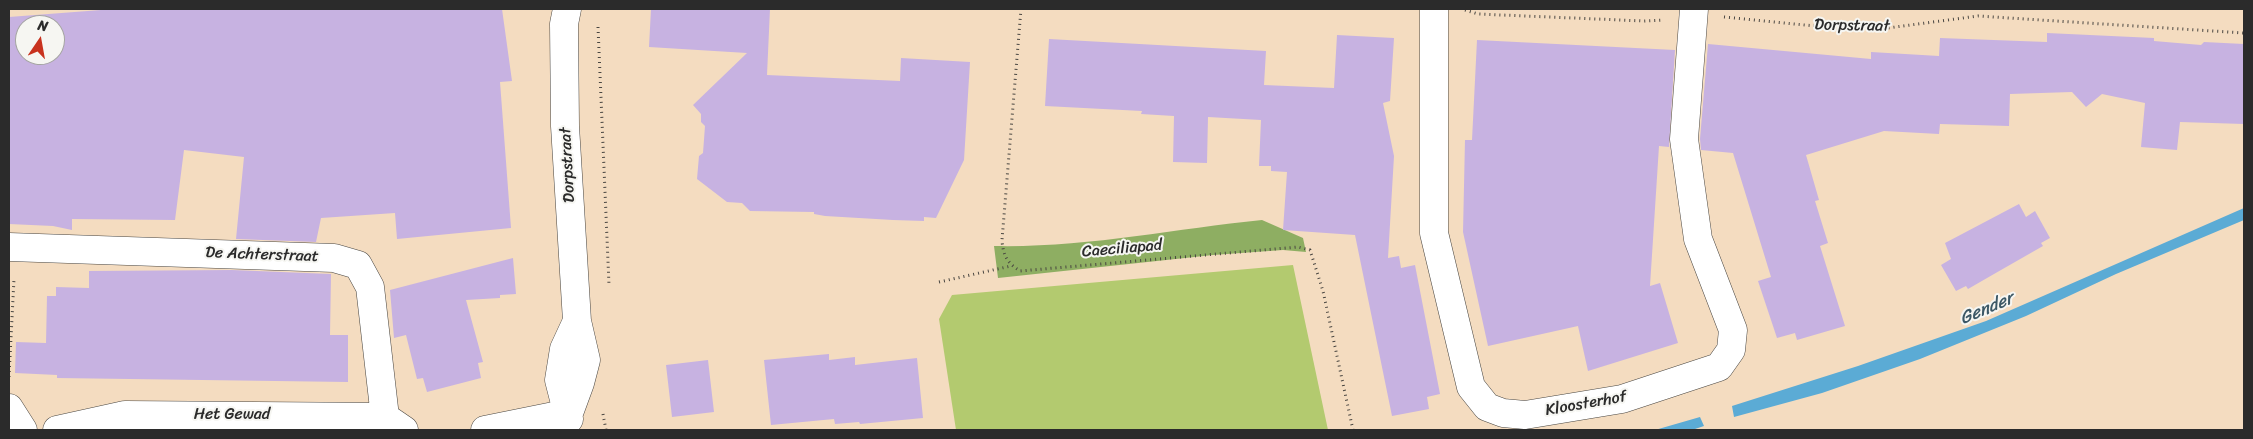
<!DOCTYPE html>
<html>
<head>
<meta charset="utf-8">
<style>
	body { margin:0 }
	#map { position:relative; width:2253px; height:439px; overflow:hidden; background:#f4dcc0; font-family:Sriracha,sans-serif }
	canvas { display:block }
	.frame { position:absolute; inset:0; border:10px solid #2b2b2b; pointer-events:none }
	.north { position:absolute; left:15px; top:15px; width:50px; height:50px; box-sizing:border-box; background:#f6f6f2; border:1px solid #a5a5a2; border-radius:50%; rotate:12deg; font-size:14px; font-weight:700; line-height:20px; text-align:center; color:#2b2b2b }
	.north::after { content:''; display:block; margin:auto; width:18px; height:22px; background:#c8321e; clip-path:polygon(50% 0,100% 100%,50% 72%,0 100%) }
</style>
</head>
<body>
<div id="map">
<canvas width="2253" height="439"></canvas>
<div class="frame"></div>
<div class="north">N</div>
</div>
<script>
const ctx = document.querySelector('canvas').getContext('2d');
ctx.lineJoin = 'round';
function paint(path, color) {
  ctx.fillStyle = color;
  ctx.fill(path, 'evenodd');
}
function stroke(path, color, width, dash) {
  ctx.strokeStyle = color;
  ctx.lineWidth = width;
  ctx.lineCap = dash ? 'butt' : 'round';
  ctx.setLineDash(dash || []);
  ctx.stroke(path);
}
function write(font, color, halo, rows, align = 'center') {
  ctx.font = font + ' Sriracha,sans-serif';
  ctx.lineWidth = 4;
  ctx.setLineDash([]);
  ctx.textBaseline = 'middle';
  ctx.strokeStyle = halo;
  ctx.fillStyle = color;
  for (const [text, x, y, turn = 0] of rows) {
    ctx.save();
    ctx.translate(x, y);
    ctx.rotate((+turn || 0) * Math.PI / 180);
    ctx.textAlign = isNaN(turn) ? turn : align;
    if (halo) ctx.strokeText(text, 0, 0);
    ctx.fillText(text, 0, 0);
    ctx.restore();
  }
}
paint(new Path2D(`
	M1293,265l35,165h-372l-17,-111 13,-24z`), '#b3ca6f');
paint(new Path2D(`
	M1262,220l41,18 3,14 -23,-2 -70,5 -215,23 -4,-32c90,2 179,-17 268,-26z`), '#8eae62');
paint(new Path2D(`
	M2244,208v12l-128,54 -90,42 -106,43 -98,34 -88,24 -2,-11 126,-40 128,-45z
	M1700,417l4,9 -12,4h-37z`), '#5babd5');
paint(new Path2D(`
	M114,9h388l10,72 -12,1 11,146 -114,11 -2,-26 -74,5 -5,24 -80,-3 8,-82 -60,-7 -9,70 -103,-1v11l-19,-4 -44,-2v-207zM25,25h30v30h-30z
	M651,9h119l-3,66 133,6 1,-23 69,4 -6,98 -28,58 -12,-1v4l-31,-1 -68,-4 -11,-2v-2l-64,-1 -8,-8 -15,-1 -30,-23 2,-23 4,-3 2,-27 -4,-4v-8l-8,-9 54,-52 -98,-6z
	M2047,33l107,5v3l47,4 3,-3 40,2v80l-64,-2 -3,28 -36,-3 4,-44 -43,-9 -16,13 -14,-15 -62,2 -1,32 -69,-2 -1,10 -55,-3 -78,24 13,45 -4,1 13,42 -8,3 25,80 -48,14 -2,-7 -18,5 -19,-57 13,-4 -38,-124 -32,-3 -1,-11 8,-95 163,15v-7l68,4 1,-18 107,4z
	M1337,35l57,3 -4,63 -7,2 11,53 -6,102 11,-2 2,12 14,-3 25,129 -13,3 2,12 -37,7 -37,-181 -72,-5 4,-58 -16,-1v-5h-12l2,-46 -53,-3 -1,46 -34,-1 1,-46 -33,-2 1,-3 -97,-5 4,-67 217,12 -2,34 70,3z
	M1477,40l198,10 -6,97 -10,-1 -9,140 10,-3 18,60 -90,28 -10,-45 -90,20 -25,-114 2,-92h7z
	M2019,204l7,13 9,-6 15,27 -9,5 2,3 -49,28 -26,15 -2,-3 -10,5 -15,-26 10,-6 -6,-16z
	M513,258l3,36 -16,1v3l-34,2 17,62 -5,1 3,15 -54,14 -4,-14 -6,1 -11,-44 -12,3 -4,-48z
	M232,270l99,4 -1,61h18v47l-291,-4v-3l-42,-2 1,-31 30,1 1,-47h9v-9l33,1v-17z
	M829,354v6l26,-3v8l62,-7 6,60 -63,6 -1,-2 -24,2 -1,-5 -63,6 -7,-65z
	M708,360l6,52 -42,5 -6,-52z`), '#c7b2e1');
const minor = new Path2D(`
	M567,9l-3,15 1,102 12,195 9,39 -6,23 -11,30
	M1434,9v224l37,154 16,20 16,6 22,2 97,-16 97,-32 12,-17 2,-20 -35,-91 -14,-100 10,-130
	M9,247l325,11 24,7 12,22 15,130
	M9,408l14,22
	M569,419l-10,-39 5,-31 13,-28
	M57,430l68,-15 260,2 19,13
	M485,430l84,-17`);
stroke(minor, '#494641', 29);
stroke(new Path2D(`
	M1021,9l-19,231c1,15 5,23 18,31l278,-24 12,3 13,41 30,139
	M1465,10l13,4 166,7 19,-1
	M1724,17l91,9 73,2 90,-12 266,17
	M598,27l11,258
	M939,282l72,-16
	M9,377l5,-98
	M603,414l3,16`), '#494641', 3, [1, 4]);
stroke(minor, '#fff', 28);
write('16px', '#2b2b2b', '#f6f6f2', [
	["Dorpstraat",1852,26,1],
	["Dorpstraat",568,165,-93],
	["Caeciliapad",1122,249,-5],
	["De Achterstraat",262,255,2],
	["Kloosterhof",1586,404,-10],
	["Het Gewad",232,415]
]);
write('italic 18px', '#3c5866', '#f6f6f2', [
	["Gender",1987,309,-23]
]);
</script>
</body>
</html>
